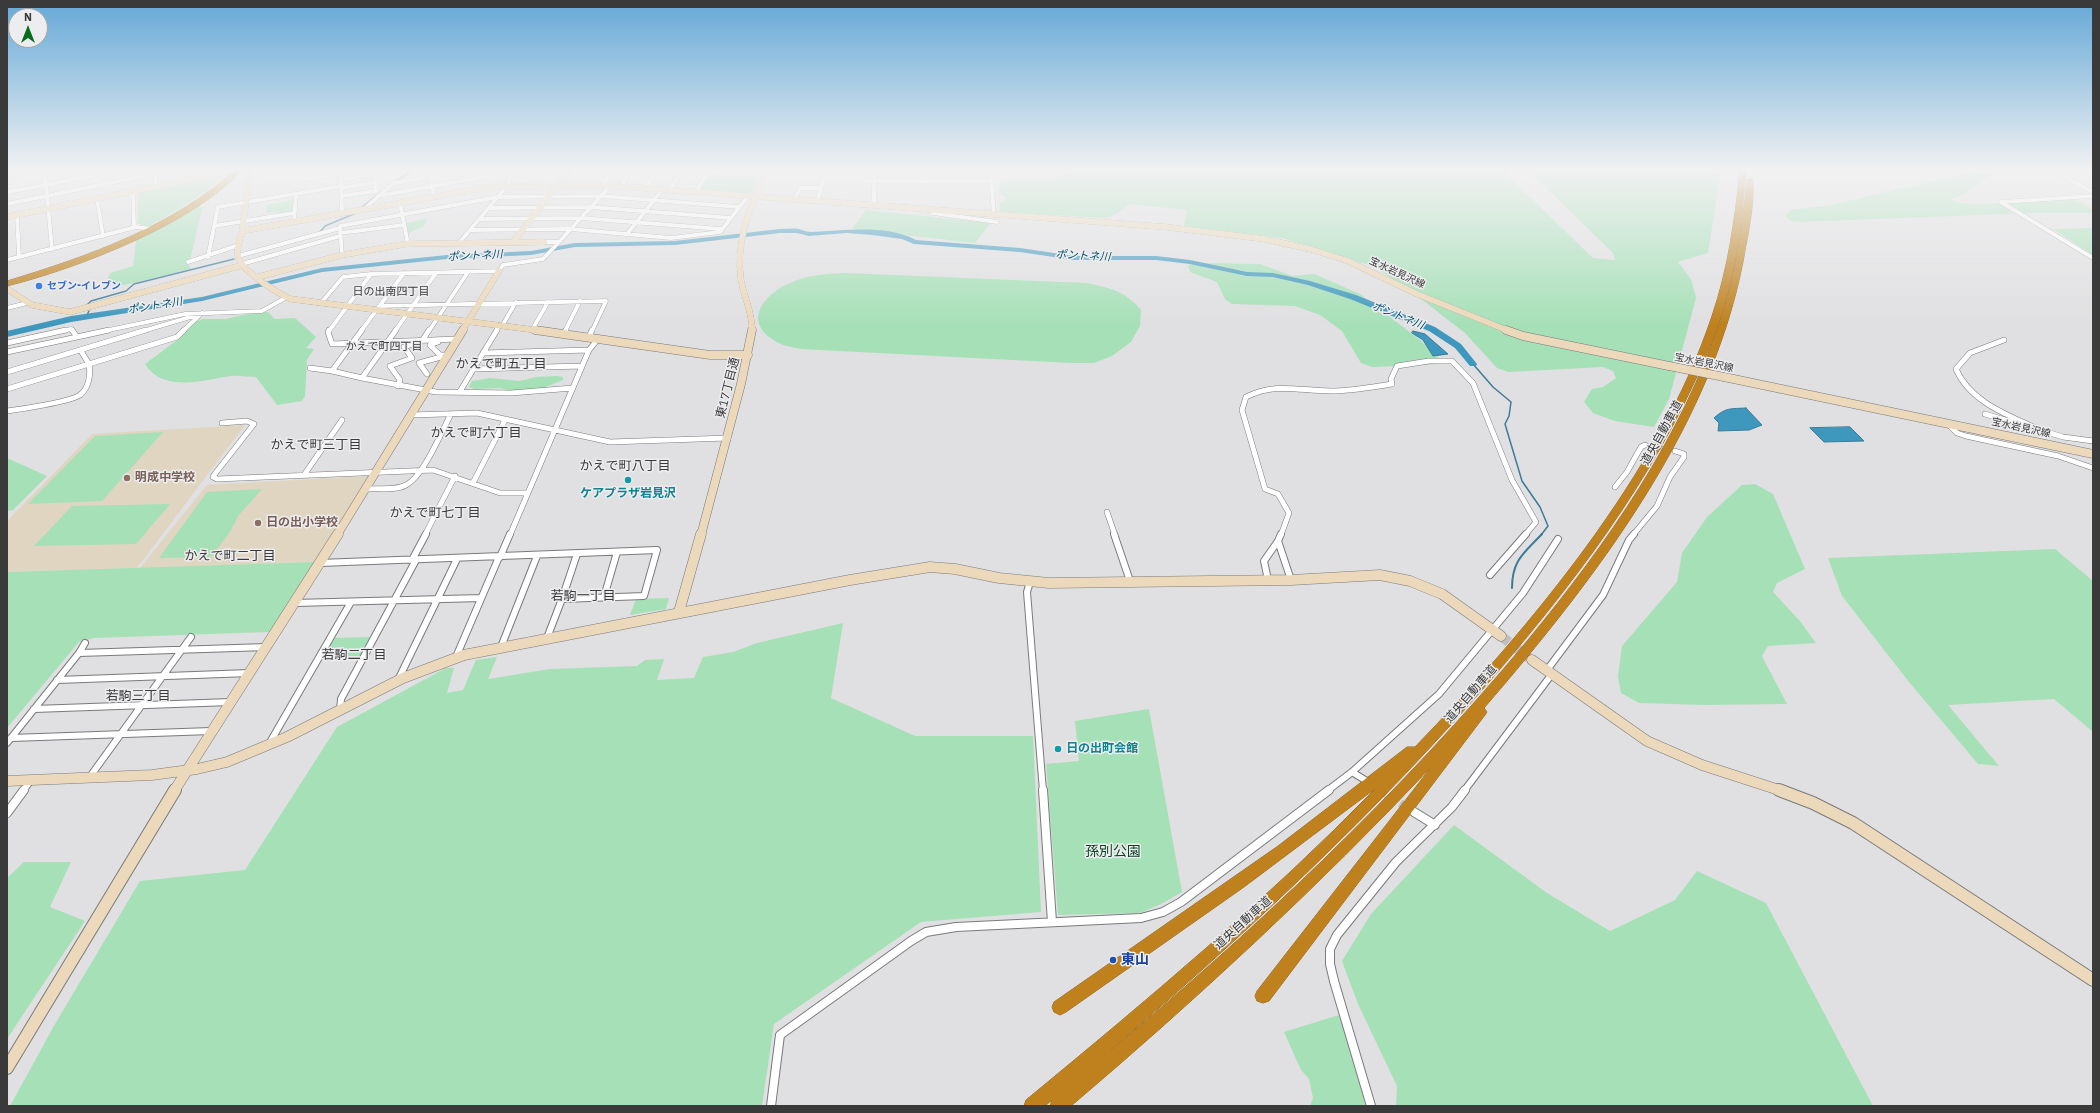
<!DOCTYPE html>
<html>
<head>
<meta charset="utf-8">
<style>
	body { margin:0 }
	#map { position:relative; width:2100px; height:1113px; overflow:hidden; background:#e0e0e2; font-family:"IBM Plex Sans",sans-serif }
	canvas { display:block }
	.frame { position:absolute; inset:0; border:8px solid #3a3a3b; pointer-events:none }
	.north { position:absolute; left:8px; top:8px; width:40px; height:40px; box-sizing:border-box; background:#ededef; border:1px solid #a5a5a7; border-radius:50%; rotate:0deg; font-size:11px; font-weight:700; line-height:16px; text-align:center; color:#3a3a3b }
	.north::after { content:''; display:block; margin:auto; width:14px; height:18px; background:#046d1b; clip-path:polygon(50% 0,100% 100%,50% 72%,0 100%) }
</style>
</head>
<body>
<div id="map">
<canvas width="2100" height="1113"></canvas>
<div class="frame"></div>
<div class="north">N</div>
</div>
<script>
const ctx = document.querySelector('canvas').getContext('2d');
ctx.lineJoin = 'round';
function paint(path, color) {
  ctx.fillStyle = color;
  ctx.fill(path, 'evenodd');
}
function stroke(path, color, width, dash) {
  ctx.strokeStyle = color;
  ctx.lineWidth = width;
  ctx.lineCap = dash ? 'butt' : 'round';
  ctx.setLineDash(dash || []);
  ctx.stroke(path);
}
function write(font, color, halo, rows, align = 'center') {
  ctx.font = font + ' "IBM Plex Sans","Noto Sans JP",sans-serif';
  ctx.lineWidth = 3;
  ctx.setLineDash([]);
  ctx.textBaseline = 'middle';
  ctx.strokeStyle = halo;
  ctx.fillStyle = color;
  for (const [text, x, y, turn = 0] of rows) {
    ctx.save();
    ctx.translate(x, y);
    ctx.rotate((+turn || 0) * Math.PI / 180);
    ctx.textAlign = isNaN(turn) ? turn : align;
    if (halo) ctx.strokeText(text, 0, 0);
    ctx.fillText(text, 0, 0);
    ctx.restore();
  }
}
paint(new Path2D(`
	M245,425l-108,143 -130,4v-51l85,-87z
	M369,476l-53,86 -176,6 67,-83z`), '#dfd5c1');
paint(new Path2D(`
	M1080,169h421l92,89 22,2 -2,-7 -86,-84h180l13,7 -12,77 -30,9 13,17 5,19 -27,101 -15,28 -39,-6 -22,-8 -9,-11 8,-13 11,-2 13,-9 -3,-7 -10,-4 -95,5 -11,-4 -32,-35 -53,-41 -37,-25 -93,-29 -98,-12 3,-16 -58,-6 -14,11 -9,3 -105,-6 -2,-9 8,-5 -8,-6 1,-11 33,-3 6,3 15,-3z
	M1975,171l17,3 -29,21 -12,4c11,13 96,-3 117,-1 8,1 19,7 25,12l-2,3h-57l-236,9 -7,-1 -6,-5 6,-6 40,-5z
	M228,174l-27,21 -24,15 -28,16 -11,-2v-32z
	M707,175l52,1 -8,18 -49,-4 -1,-3z
	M294,200l-1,13 -16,2v-3l-11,1 1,-8z
	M199,207h6l-3,3 -12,50 -4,1 5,8 -66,16h-9l-8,-6 2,-6 23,-7 3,-26z
	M866,210l125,13 -16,20 -123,-14z
	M428,218l-4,8 -17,8 -1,-11z
	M2093,228v27l-40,-26z
	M1199,263l61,1 33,12 21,-2 46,20 60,46 19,18 2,6 -69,3 -11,-4 -19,-32 -22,-16 -25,-9 -63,-2 -7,-5 -8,-17 -27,-10 -2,-7z
	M844,273l243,10c24,5 38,8 54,27l-1,16 -9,16 -19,14 -18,7h-23l-271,-14c-7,-2 -17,-3 -23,-7 -35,-19 -15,-47 13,-59 16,-8 36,-9 54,-10z
	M268,312l7,7 20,-1 21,19 -10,11 8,1 -7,11 -2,36 -3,5 -25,4 -21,-28c-9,0 -17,-2 -25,-1 -28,4 -68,17 -86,-12l35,-26 15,-16 8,-3h23l25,-6z
	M557,376l6,1v3l-22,9 -30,2 -11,-3 -25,1 -6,-2 3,-6 18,-3 30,3 16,-4z
	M163,432l-61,69 -74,3 67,-68z
	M7,458l40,18 -34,34 -6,1z
	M1755,484l18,10 32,75 -28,14 -4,9 26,28 17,23 -48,3 -6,10 25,48 -82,1 -66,-2 -18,-10 -3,-16 4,-31 55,-64 5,-29 25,-36 35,-32z
	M262,489l-24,27 -8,16 -19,25 -52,1 48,-66z
	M170,504l-34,40 -102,2 38,-40z
	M2055,549l38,32v151l-39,-33 -106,6 51,61 -21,-2 -69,-82 -67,-86 -14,-38z
	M316,562l-47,70 -175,6 -15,4 -72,86v-156z
	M669,598l-3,11 -36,6 6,-16z
	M843,623l-12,75 84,38h118l8,176 -120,10 -147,102 -12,82h-752l45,-82 85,-143 105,-11 92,-143 109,-59h8l-7,25 16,-3 13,-30 21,-3 -9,22 62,-10 87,-3 8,-6 19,-1 -7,21 37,-2 9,-21 30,-5 24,-9z
	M373,637l-12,22 -42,1 13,-22z
	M1149,709l33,183 -19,11 -23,10 -82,2 -12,-151 33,-3 -4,-40z
	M1454,825l93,68 63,38 65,-31 22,-29 69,32 107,203h-477l1,-20 -39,-82 -16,-43 29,-47z
	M24,862h47l-21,45 35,14 -78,118v-161z
	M1339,1015l19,56 7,35h-55l3,-8 -4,-19 -8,-9 -17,-38z`), '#a6e0b7');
const water = new Path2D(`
	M1413,331l12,3 23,20 -15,2 -10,-16 -11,-7z
	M1746,408l16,17 -13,5 -31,1 1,-8 -5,-5c12,-11 17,-9 32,-10z
	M1850,427l14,14 -40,1 -14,-14z`);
paint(water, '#3e97bd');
stroke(water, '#3d7b96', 1);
stroke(new Path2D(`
	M394,182l21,-13
	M361,208l20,-16
	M319,233l6,-7 31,-13
	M87,305l4,-4 35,-10 8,-7 100,-25
	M86,317l3,-6
	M1473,364l20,23 18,15 -2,14 -4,8 17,57 18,26 8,19 -7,9`), '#3d7b96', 1.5);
stroke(new Path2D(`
	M1512,588c0,-28 12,-35 30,-54`), '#3d7b96', 2);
paint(new Path2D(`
	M780,229c6,0 13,-1 19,0 4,1 8,3 12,3 33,-1 74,-8 105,8l104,8 54,8h82l34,4 57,12 26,1 37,8 46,14 79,32 26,17 16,20 -1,2h-6l-15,-18 -26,-17 -79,-32 -42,-14 -35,-8 -26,-1 -57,-12 -34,-4h-82l-54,-8 -106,-8 -12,-5 -30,-4 -25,-2 -38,3 -12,-3h-17l-105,12 -100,2 -44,8 -84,4 -125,13 -120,29 -131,21 -64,15v-6l64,-15 131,-19 120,-29 125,-13 84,-4 44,-8 100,-2z`), '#3e97bd');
stroke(new Path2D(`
	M1645,445l30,6`), '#bfbfc1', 5, [5, 2.5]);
stroke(new Path2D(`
	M1380,790l29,19`), '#bfbfc1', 8, [8, 4]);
stroke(new Path2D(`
	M1501,636l28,22`), '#bfbfc1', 10, [10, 5]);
const streetFar3 = new Path2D(`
	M133,169l1,9
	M155,169l1,17
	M194,169l3,9
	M303,169v9l3,1 35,-5
	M341,169l1,44
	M429,169l5,28
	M1038,169l2,5
	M2049,169l44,23
	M630,171h25
	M877,171h114
	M250,175l34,-6
	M991,177l3,38
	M342,179l33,-5
	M864,181h62l3,-12
	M926,181h65
	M602,185l10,-14h19
	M621,186l11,-17
	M342,188l33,-6
	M645,188l12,-19
	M670,190l12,-21
	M133,191l1,34 2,2
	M7,192l39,-7 -2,-16
	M696,192l13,-23
	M342,196l34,-5 -1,-17 19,-5
	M378,196l134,-24
	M2093,196l-92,6 92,56
	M97,198l6,38
	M795,199l5,-11h21
	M817,201l10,-32
	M400,203l8,41
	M7,204l171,-35
	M872,205l2,-2v-22l3,-12
	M489,208l102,-1 140,11
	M364,209l30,-26 82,-14
	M932,210l1,3 64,9
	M17,215l2,42
	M479,219l102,-1 140,11
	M294,222l2,-28
	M214,226l80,-13
	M470,230l100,-1 101,9 49,-6 28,-36
	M340,233l64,-8
	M627,234l36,-45
	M544,242h15l52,-57
	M459,243l48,-57 6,-17
	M52,249l-6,-64 68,-14v-2
	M342,255l-2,-29 158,-29 103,-1 138,11
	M238,256l102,-28
	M208,257l10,-50 124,-21
	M7,260l129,-33 16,2
	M188,262l51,-17
	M242,264l98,-28
	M321,303l22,-26 28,-3 128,-3 4,-6 40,-6 16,-17
	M379,306l227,-5 -14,30
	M7,308l20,-5
	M502,326l14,-24
	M532,330l16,-28
	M61,331l10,-2 2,2
	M104,331l81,-17 77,-3 25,-14
	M143,331l54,-16
	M183,331l19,-18
	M329,331l42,-57
	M361,331l43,-58
	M395,331l41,-58
	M429,331l39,-59
	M496,331l3,-5
	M565,331l15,-30`);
const streetFar2 = new Path2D(`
	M72,330l5,7 32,-7
	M329,330l-1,2 4,12 125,-5
	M362,330l-30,41 30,7 34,-48
	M564,334l2,-4
	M589,337l3,-7
	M2004,340l-34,13 -14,16c14,33 52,46 82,60
	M438,342l-8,3 10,10h4
	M7,343l59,-13
	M7,352l70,-15
	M483,353l106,-3
	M310,368l22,3
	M474,369l108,-3
	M7,372l139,-42
	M427,374l-8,-11 22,-6 -1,-2
	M362,378l74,14 75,1 62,-5
	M398,386l2,-6 -10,-14 22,-8 -8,-11 18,-6 7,-11
	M7,389l82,-25 -8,-13
	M459,393l38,-63
	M7,411c15,-2 62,-9 73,-16 9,-7 11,-21 9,-31l88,-27 7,-7
	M1985,414l40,12
	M411,415l66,-2 133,29 118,-4
	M222,423l25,-2 7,3 -40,51 -1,2 4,2 216,-9 67,23h28
	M1947,423l10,10 9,3 92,20 35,12
	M2034,428l29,9 30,4
	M304,475l38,-55
	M473,483l32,-63
	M1615,487l12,-15 14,-25 4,-2
	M366,489c13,-1 29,2 40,-4 17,-8 36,-54 45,-71
	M1107,512l8,23
	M425,535l30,-59
	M510,535l79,-185 9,-11
	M1281,535l8,-22 -11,-19 -13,-5 -23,-79 4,-13c31,-15 53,-6 85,-6 20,0 41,-4 61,-7l-1,-5 6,-13 32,-5h23l21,22 39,97 24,42 -11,13
	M1633,535l24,-29 13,-29 14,-20v-3l-9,-3`);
const streetFar1 = new Path2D(`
	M1114,534l16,47
	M1278,541l3,-7
	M500,557l10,-23
	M412,560l14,-26
	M320,563l337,-13 -13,46 -82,3 -15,39
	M1490,575l36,-41
	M1268,580l-4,-19 14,-20 13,39
	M1030,582l-3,10 16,199
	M604,597l13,-45
	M562,599l15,-45
	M295,603l186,-5
	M501,647l36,-91
	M79,653l6,-10
	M456,657l43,-100
	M1547,670l56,-75 26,-55 5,-6
	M57,680l193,-7
	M398,680l59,-121
	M34,709l197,-7
	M340,710l1,-11 75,-139
	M11,738l200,-7
	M7,743l72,-90 188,-6
	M269,744l82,-142
	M1352,772l13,8
	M89,778l102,-141
	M23,791l8,-11
	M1327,791l25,-19 87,-78 84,-101 35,-54
	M1464,791l88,-117`);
const street = new Path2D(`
	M1043,790l9,132
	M1414,812l21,13
	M7,813l17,-23
	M771,1106l9,-71 131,-94 15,-9 30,-5 185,-9 22,-6 18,-10 148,-112
	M1371,1106l-37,-125 -4,-17v-15l7,-14 59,-73 56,-55 13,-17`);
const secondaryFar3 = new Path2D(`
	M251,169l-9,62 248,-44 112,-2 564,42 98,12 46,10 38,12 69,33 92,37
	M7,176l35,-7
	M7,217l235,-48
	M242,231c-2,8 -7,20 -3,28 6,14 38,34 52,40l252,32
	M513,242l57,-73
	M258,277l84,-22 64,-11 138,-2
	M7,289l25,16 38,7 173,-47
	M462,331l37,-60
	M752,331c1,-18 -8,-33 -11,-51 -6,-41 10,-74 26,-111`);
const secondaryFar2 = new Path2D(`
	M535,330l175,25h38
	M1506,330l17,6 146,30
	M1724,377l369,77
	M337,535l126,-205
	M701,535l40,-151 11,-54`);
const secondaryFar1 = new Path2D(`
	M679,612l22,-78
	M1532,660l115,81 55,24 80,26
	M7,781l145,-6 45,-6 30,-7 60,-25 116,-59 61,-23 386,-75 80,-13 25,2 44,9 50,5 242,-3 89,-5 30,6 32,13 59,42
	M174,791l164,-257`);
const secondary = new Path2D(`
	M1779,790l34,13 40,20 240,157
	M7,1068l168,-278`);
const highway = new Path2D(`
	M236,169h7c-47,54 -167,100 -236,117v-5c82,-25 165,-54 229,-112z
	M1740,169h6c-4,56 -11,114 -32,167 -48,124 -128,232 -214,333 -122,143 -260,270 -402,392 154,-128 302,-267 430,-421 79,-96 154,-203 193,-322 15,-45 21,-91 26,-138l5,-1c4,11 -3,52 -6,66 -28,175 -149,332 -262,463l3,4 -2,3 -216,286 -6,2 -6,-2 -2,-5 2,-5 175,-225c-114,121 -235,233 -361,340h-21l2,-6 -7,6h-21l2,-6c120,-99 241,-200 350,-312l-132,99 -178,125 -6,3 -6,-3 -2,-5 2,-5 224,-156 129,-99h8c114,-118 245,-274 297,-431 16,-47 23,-97 28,-147z`);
stroke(streetFar3, '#797a7b', 4.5);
stroke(streetFar2, '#797a7b', 6);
stroke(streetFar1, '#797a7b', 8);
stroke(street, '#797a7b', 10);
stroke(secondaryFar3, '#797a7b', 6);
stroke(secondaryFar2, '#797a7b', 9);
stroke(secondaryFar1, '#797a7b', 11);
stroke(secondary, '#797a7b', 14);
stroke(highway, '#906828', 1);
stroke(streetFar3, '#fff', 4);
stroke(streetFar2, '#fff', 5);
stroke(streetFar1, '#fff', 6);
stroke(street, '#fff', 8);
stroke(secondaryFar3, '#ecd9bb', 6);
stroke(secondaryFar2, '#ecd9bb', 8);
stroke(secondaryFar1, '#ecd9bb', 10);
stroke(secondary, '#ecd9bb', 12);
paint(highway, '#be811d');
const secondaryBridge = new Path2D(`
	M1669,366l55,11`);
stroke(secondaryBridge, '#797a7b', 9, []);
stroke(secondaryBridge, '#ecd9bb', 8);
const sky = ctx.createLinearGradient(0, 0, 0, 325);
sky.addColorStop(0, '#64a8d7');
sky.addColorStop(0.52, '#f1f1f2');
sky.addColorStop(1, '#f1f1f200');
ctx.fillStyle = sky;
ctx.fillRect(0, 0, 2100, 325);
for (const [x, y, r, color] of [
	[39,286,4,"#3f7fe0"],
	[127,478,4,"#8d6e63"],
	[628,480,4,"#0f9aa8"],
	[258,523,4,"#8d6e63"],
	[1058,749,4,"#0f9aa8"],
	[1113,960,4,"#1a4fb4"]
]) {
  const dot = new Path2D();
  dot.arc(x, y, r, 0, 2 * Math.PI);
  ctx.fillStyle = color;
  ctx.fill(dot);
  stroke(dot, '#ededef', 1.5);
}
write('10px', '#3a3a3b', '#ededef', [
	["宝水岩見沢線",1397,273,25],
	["宝水岩見沢線",1704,363,11],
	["宝水岩見沢線",2021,428,12]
]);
write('bold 10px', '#366cbe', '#ededef', [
	["セブン-イレブン",47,286]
], 'left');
write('italic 11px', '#004c67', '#ededef', [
	["ポントネ川",475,256,-3],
	["ポントネ川",1083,256,3],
	["ポントネ川",155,306,-9],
	["ポントネ川",1398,316,22]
]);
write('11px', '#3a3a3b', '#ededef', [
	["日の出南四丁目",391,292],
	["かえで町四丁目",384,347]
]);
write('12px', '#3a3a3b', '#ededef', [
	["東17丁目通",728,388,-76],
	["道央自動車道",1662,433,-61],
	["道央自動車道",1471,694,-49],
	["道央自動車道",1243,923,-42]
]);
write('bold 12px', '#785e54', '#ededef', [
	["明成中学校",135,478],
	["日の出小学校",266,523]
], 'left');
write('bold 12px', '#0d838f', '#ededef', [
	["ケアプラザ岩見沢",628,494],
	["日の出町会館",1066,749,"left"]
]);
write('13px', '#3a3a3b', '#ededef', [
	["かえで町五丁目",501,364],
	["かえで町六丁目",476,433],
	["かえで町三丁目",316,445],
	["かえで町八丁目",625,466],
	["かえで町七丁目",435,513],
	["かえで町二丁目",230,556],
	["若駒一丁目",583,596],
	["若駒二丁目",354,655],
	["若駒三丁目",138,696]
]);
write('14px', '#094324', '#ededef', [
	["孫別公園",1113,852]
]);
write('bold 14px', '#164399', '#ededef', [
	["東山",1121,960]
], 'left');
</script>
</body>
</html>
